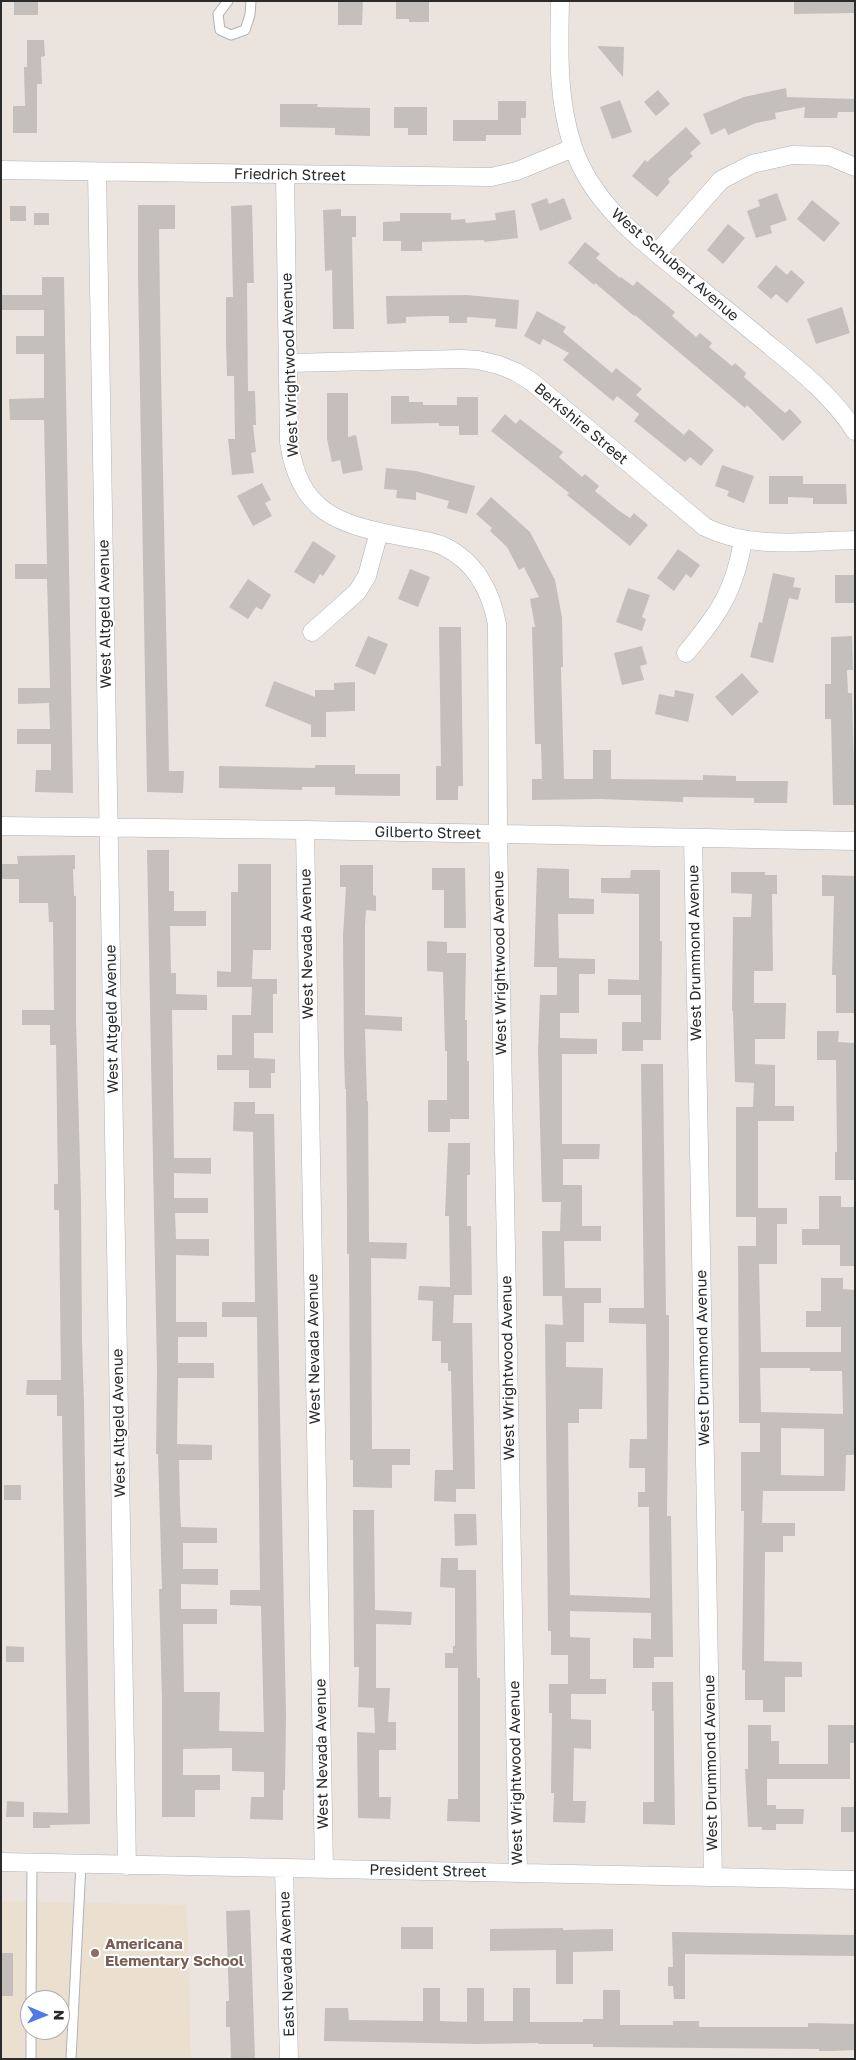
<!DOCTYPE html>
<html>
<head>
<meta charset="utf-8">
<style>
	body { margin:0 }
	#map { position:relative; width:856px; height:2060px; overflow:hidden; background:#ebe4de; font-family:"Golos Text",sans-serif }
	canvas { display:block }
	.frame { position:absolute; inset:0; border:2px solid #2b2b2b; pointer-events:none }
	.north { position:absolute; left:20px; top:1990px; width:50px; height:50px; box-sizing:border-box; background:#fff; border:1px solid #aaa; border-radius:50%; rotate:91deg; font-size:14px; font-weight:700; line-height:20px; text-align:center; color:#2b2b2b }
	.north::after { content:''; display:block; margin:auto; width:18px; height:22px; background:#507ae6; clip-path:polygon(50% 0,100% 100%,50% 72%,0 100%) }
</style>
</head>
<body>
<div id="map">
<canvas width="856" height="2060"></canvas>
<div class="frame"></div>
<div class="north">N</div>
</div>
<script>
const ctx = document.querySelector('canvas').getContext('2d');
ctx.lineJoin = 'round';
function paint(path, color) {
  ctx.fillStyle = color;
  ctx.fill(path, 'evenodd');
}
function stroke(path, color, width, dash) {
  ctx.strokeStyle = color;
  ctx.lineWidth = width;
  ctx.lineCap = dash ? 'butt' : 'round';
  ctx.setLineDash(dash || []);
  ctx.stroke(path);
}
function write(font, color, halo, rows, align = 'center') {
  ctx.font = font + ' "Golos Text",sans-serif';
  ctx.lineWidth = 4;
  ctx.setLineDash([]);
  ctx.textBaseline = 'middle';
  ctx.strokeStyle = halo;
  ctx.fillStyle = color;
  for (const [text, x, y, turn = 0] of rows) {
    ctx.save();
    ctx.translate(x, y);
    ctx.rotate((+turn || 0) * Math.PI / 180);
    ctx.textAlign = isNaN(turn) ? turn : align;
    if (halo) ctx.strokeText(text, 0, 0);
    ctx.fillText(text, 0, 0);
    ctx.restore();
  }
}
paint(new Path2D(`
	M1,1901l186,4 4,154h-190zM30,2000h30v30h-30z`), '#ebdfd0');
paint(new Path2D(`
	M14,1h24v14h-24z
	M338,1h25l-1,24h-24z
	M396,1h33v21h-20v-3h-13z
	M794,1h61v12l-61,1z
	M27,40h17l1,16 -4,1 1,27h-5v49h-24v-27h12l-1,-39h3z
	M597,46l27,1 -1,30z
	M786,88l1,9 68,2v13h-17l-1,6h-33l1,-11 -30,6 1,6 -20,4 -28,12 -3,-7 -14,7 -8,-21 41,-17z
	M658,90l12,14 -14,12 -12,-14z
	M620,100l12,32 -20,7 -12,-32z
	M498,101h28v17h-5v17h-35v6h-33v-21h45z
	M280,104h38l-1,3 53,1v28l-35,-1v-7l-55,-1z
	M394,107h33v28h-19v-7h-14z
	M686,127l15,16 -11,10 3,3 -25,23 2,3 -13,15 -25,-21 13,-16 2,2z
	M777,193l10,27 -17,6 2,7 -16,5 -9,-27 13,-5 -2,-6z
	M547,198l2,6 15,-6 8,21 -32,12 -9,-27z
	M812,200l28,23 -16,19 -27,-23z
	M138,205h37v24h-16l2,143 8,399h15l-1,22 -36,-1 -9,-516z
	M252,205l2,78h-7l1,108h7l1,34h-3l3,27 -5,1 3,20 -22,2 -4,-36h7l-1,-63h-7l-1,-33v-46h7l-2,-91z
	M10,206h16v15h-16z
	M341,209v7h15v21h-4l2,92h-21l-1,-59 -7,1 -2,-61z
	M515,210l3,28 -34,4v-2l-62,2v9h-21v-10h-18v-19l17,-1v-8h51v7l14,-1 1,4 30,-3 -1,-7z
	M34,213h15v12h-15z
	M728,224l17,14 -22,26 -16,-14z
	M585,242l15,12 -4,4 24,20 1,-1 12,9 4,-5 38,31 -3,4 24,21 4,-4 12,10 -3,4 23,19 3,-3 11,10 -2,4 41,36 5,-4 12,13 -19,19 -36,-36 -2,3 -110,-93 -1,1 -39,-33 -1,2 -26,-22z
	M776,265l11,10 4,-5 14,12 -18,21 -11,-9 -5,5 -14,-12z
	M42,277h22l9,516 -38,-1 1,-22h15v-26h-34v-15h33l-1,-26 -31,1v-16h32l-3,-109h-32v-15h32l-3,-144h-34l-1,-21 35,-1v-44h-28v-18h28v-26h-43v-15h41z
	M467,295l52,5 -2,29 -22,-2 1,-8 -29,-2v6h-18v-7h-15l-28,1v6l-19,1 -1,-28z
	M842,307l8,26 -34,11 -9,-25z
	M537,311l29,16 -3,5 49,41 4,-5 26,21 -6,6 48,40 5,-6 25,21 -13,16 -11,-9 -5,5 -51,-41 5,-7 -22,-18 -4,5 -50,-41 6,-7 -26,-14 -3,6 -16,-9z
	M327,393h21v44l8,-2 7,35 -20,4 -3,-14 -8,2 -5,-23z
	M391,396h18v6h14v3h34v-8h21v38h-19v-9h-20v-3l-48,1z
	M505,414l11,10 4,-5 43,33 -4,5 23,20 3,-3 14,12 -4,5 23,19 12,8 4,-5 14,12 -18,21 -63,-51 2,-2 -78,-62z
	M722,465l32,11 -10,27 -17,-7 2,-5 -14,-5z
	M386,468l30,3 59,15 -8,28 -20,-6 2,-7 -33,-9v8l-20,-2 1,-8 -13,-1z
	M769,476h34v8h43l1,20h-34v-6l-25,-1v7h-19z
	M262,483l9,17 -6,3 7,13 -19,10 -16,-30z
	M491,497l39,35 25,48 7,37 1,50h-2l3,112h29v-29h18v29l92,1v-5l33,1v5h52l-1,22h-33v-5l-71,-1v5l-83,-3 -68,1v-21h10l-1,-35h-6l-3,-117h3l-5,-28 9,-2 -15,-30 -5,3 -12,-23 -17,-16 2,-3 -16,-14z
	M313,541l23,15 -13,20 -3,-2 -6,10 -20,-12z
	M678,549l22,16 -9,13 -5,-4 -12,17 -17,-13z
	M410,569l20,8 -12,30 -20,-8z
	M773,573l22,5 -2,9 8,1 -3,12 -9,-2 -16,65 -23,-6 9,-35 3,1z
	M835,575h20v28h-20z
	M248,579l23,16 -9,15 -6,-3 -8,12 -19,-12z
	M628,588l22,7 -8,22 4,2 -4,12 -26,-9z
	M439,627h22l2,159h-5v14h-22v-34h5z
	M368,636l20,8 -13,31 -20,-9z
	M852,636l1,34h-6l1,23h4l3,112h-22l-2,-86h-6v-35h6v-47z
	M642,646l5,18 -7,2 4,14 -22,5 -8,-32z
	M742,673l17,19 -27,24 -17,-19z
	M274,681l41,16v-7h19v-7l21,-1v29l-29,1v25h-15v-12l-46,-19z
	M675,690l19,4 -6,28 -33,-8 4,-20 15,3z
	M315,765h40v9h45v22l-65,-1v-8h-33v3l-83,-2v-22l96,2z
	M147,850h22v41h5v20h32v15h-36l1,47h5v21l31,1v15h-35l2,148h37v16l-37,-1v25h34v15h-33l1,26h33v17l-33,-1v67h31v15h-29v26h36v15h-36l-1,66 35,1v15h-33l1,46 1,21 36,1v15h-34v26h35v16l-37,-1v25h36v15h-34l1,68h36l-1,39 45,1 -3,-126 -31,-1v-15h30l-3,-273h-35v-15h33l-2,-170 -20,-1 1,-29h21v12h19l12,600 -1,76h-2v30l-33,-1 1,-22h13v-25l-32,-1v-23l-49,1v26h37v15h-25v27h-33v-118l-3,-110h3l-4,-135h-2l1,-84z
	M75,855v14h-2l1,27h2v123l5,180 1,143 2,62 6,420 -40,1v3h-17v-16l35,1 -6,-397h-5v-21h-31l1,-15h34l-2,-170h-5v-26h4l-2,-139h-6v-20h-28v-15h32l-1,-88h-4l-1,-19h-29v-24h-18v-15h17l-1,-8z
	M238,864h33v86h-18l-1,29h25v15h-4v39h-19v25l21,1v14h-4v15h-22v-18h-32v-15h15v-40h19l1,-28h-35v-16l14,1v-80h7z
	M340,865h33v30l3,1v15l-10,-1 -1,15v90l37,2v14l-37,-2 2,72h1l1,141 38,1 -1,16 -35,-1 1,191h38v16h-18v23l-39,-1v-27h-3v-31l-1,-175h-2v-40l-1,-125h-1l-1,-38 -1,-115 3,-49h-6z
	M432,868h33l1,60h-22v-38h-12z
	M537,868l32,1v29l25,1v15h-36l1,44 36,1v15h-16v39h-19v25l37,1v15h-35v90h38l-1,15h-36v26h19v41h19v15h-37l1,47h36v15h-17v39h-18v25l37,1 -1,41h-23v14h-11l2,172 80,3 -1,-91h-11v-15h7v-24h-16l1,-29h17l-1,-115 -37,-1v-15h35l-3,-244h22l3,251h3v37l-2,164h4l2,141h-19v11h-21v-30l18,1v-26l-81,-2v26l20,1v41h16v15h-35v25l20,1v29l-17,-1 -1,53h13l-1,22 -32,-1 1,-29h-3l1,-80h-3v-29h19v-29h-17v-24h-3l-3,-307 18,1 -1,-29h-19l-1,-65h18l1,-29h-19l-4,-152 2,-55h17v-28h-23z
	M631,870h29v71h2l-1,99h-18v11h-21v-29h19v-27h-33v-16l31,1v-86l-38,-1v-15h29z
	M731,872h34v3h12v19h-5l1,77h-19v32h32l-1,36h-30v25l20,1v41h19v15h-36v87h29v16h-10v40h-18l2,88h80v-25h-35v-16h15v-33h22v11l12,1v165h-9l-1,36h-82l-1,32h33v13h-12v16h-18l-1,109 38,1v15h-17v35h-22v-12h-18v-30h-3l2,-159h-3v-59h19v-29h-21l-1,-177h18v-29h-20v-110h17l1,-24 -19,-1 -2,-71h-1l1,-94h18l1,-23 -21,-1zM760,1368h50v3h32l1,43 -82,-2zM781,1428l43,1v47l-43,-1z
	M822,875l33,1v137h-19v-38h-4l2,-79h-12z
	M427,941l20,1v11h19l-1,67h2v41h2v58h-19v13h-22v-32h19v-49h-2l-2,-79 -16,-1z
	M817,1031h22l-1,11 17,1v137h-20v-28h2l-1,-92h-19z
	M448,1143h22v32h-3v51h4l1,69h-18l-1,28h19l3,166h-19v13l-22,-1 1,-31h18l-2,-99h-3v-8h-7v-22h-9l1,-40 -15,-1 1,-14 31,1 -1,-71h-4z
	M819,1196h22v11h14v59h-15v-21h-38v-16h17z
	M4,1485h17v15h-17z
	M353,1510h21l1,100 37,2 -1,13 -35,-1v64h14l-2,34h8v28h-17v47h12l-1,22 -32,-1 -1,-86 18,1 -1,-25 -16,-1 1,-40h-5z
	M454,1514h22l1,31 -22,1z
	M441,1558h17v12h18l1,108h3v144l-33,-1 1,-22h10v-131h-13v-15h8v-7h2v-58l-15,-1z
	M6,1646l18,1v15h-18z
	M652,1682h21l2,143 -32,-1v-22h11v-91h-2z
	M748,1725h23v16h8v23h49v-39h27v18h-5v36h-83v26h9v4h28l-1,15h-27v6h-14v-3h-14l-3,-58h3z
	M7,1801l17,1v15h-18z
	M841,1807h14v25h-14z
	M250,1910l5,149h-24l-1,-32h-4v-26h3l-3,-90z
	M401,1927h32v22h-32z
	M563,1928v2l50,-1v22l-40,1v32h-17v-34l-66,1v-22z
	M672,1932l183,3v21l-170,-2v45h-11l-1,-13h-5v-19h5z
	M1,1953h12v43h-12z
	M423,1988h17v33l27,1v-34h17v33h29v-33h17v34h53v-3h20v-29h17v35h53v-4h26v6h109v-4l47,1v26l-22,1h-14v-2l-226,-2v-3h-55v-1l-61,1 -153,-3 1,-33h23l1,12 74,1z`), '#c4bfba');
const service = new Path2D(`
	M228,1l-10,13 2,16 11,5 14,-5 5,-15 1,-14
	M31,2000l1,-137
	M31,2059v-29
	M71,2059l10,-195`);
const minor = new Path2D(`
	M560,1c-1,50 -3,98 13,146 19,56 68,94 112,129 26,22 53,43 79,65 33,27 67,53 91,90
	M1,170l490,7 26,-6 56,-23
	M97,172l30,1694
	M285,175l4,267c10,70 48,82 110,94 14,3 31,4 44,10 32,15 48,45 54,78l1,211 20,1038
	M657,253l64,-73 31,-16 40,-9 37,1 26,11
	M288,363l173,-4 17,1 21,5 17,7 16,10 173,145c46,23 100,14 150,13
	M312,632l45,-40 10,-16 12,-44
	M686,653c32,-38 49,-62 57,-113
	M1,826l304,4 550,11
	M305,830l19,1039
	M693,838l20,1039
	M1,1862l854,18
	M284,1869l5,190`);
stroke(service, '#afb2ba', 11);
stroke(minor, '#afb2ba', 19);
stroke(service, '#fff', 9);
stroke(minor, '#fff', 18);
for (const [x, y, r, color] of [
	[95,1953,5,"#8d6e63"]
]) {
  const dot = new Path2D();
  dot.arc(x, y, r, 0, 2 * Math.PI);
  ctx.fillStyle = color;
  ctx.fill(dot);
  stroke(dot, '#fff', 2);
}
write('15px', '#2b2b2b', '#fff', [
	["Friedrich Street",290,175,1],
	["West Schubert Avenue",675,265,41],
	["West Wrightwood Avenue",290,365,-92],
	["Berkshire Street",581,424,40],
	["West Altgeld Avenue",105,614,-91],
	["Gilberto Street",428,833,1],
	["West Nevada Avenue",307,944,-91],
	["West Drummond Avenue",695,953,-91],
	["West Wrightwood Avenue",500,963,-91],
	["West Altgeld Avenue",112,1019,-91],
	["West Nevada Avenue",314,1349,-91],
	["West Drummond Avenue",703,1358,-91],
	["West Wrightwood Avenue",508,1368,-91],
	["West Altgeld Avenue",119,1423,-91],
	["West Nevada Avenue",322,1754,-91],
	["West Drummond Avenue",711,1763,-91],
	["West Wrightwood Avenue",516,1773,-91],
	["President Street",428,1871,1],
	["East Nevada Avenue",287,1964,-92]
]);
write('bold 15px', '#785e54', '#fff', [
	["Americana",105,1944],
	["Elementary School",105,1961]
], 'left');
</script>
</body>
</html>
